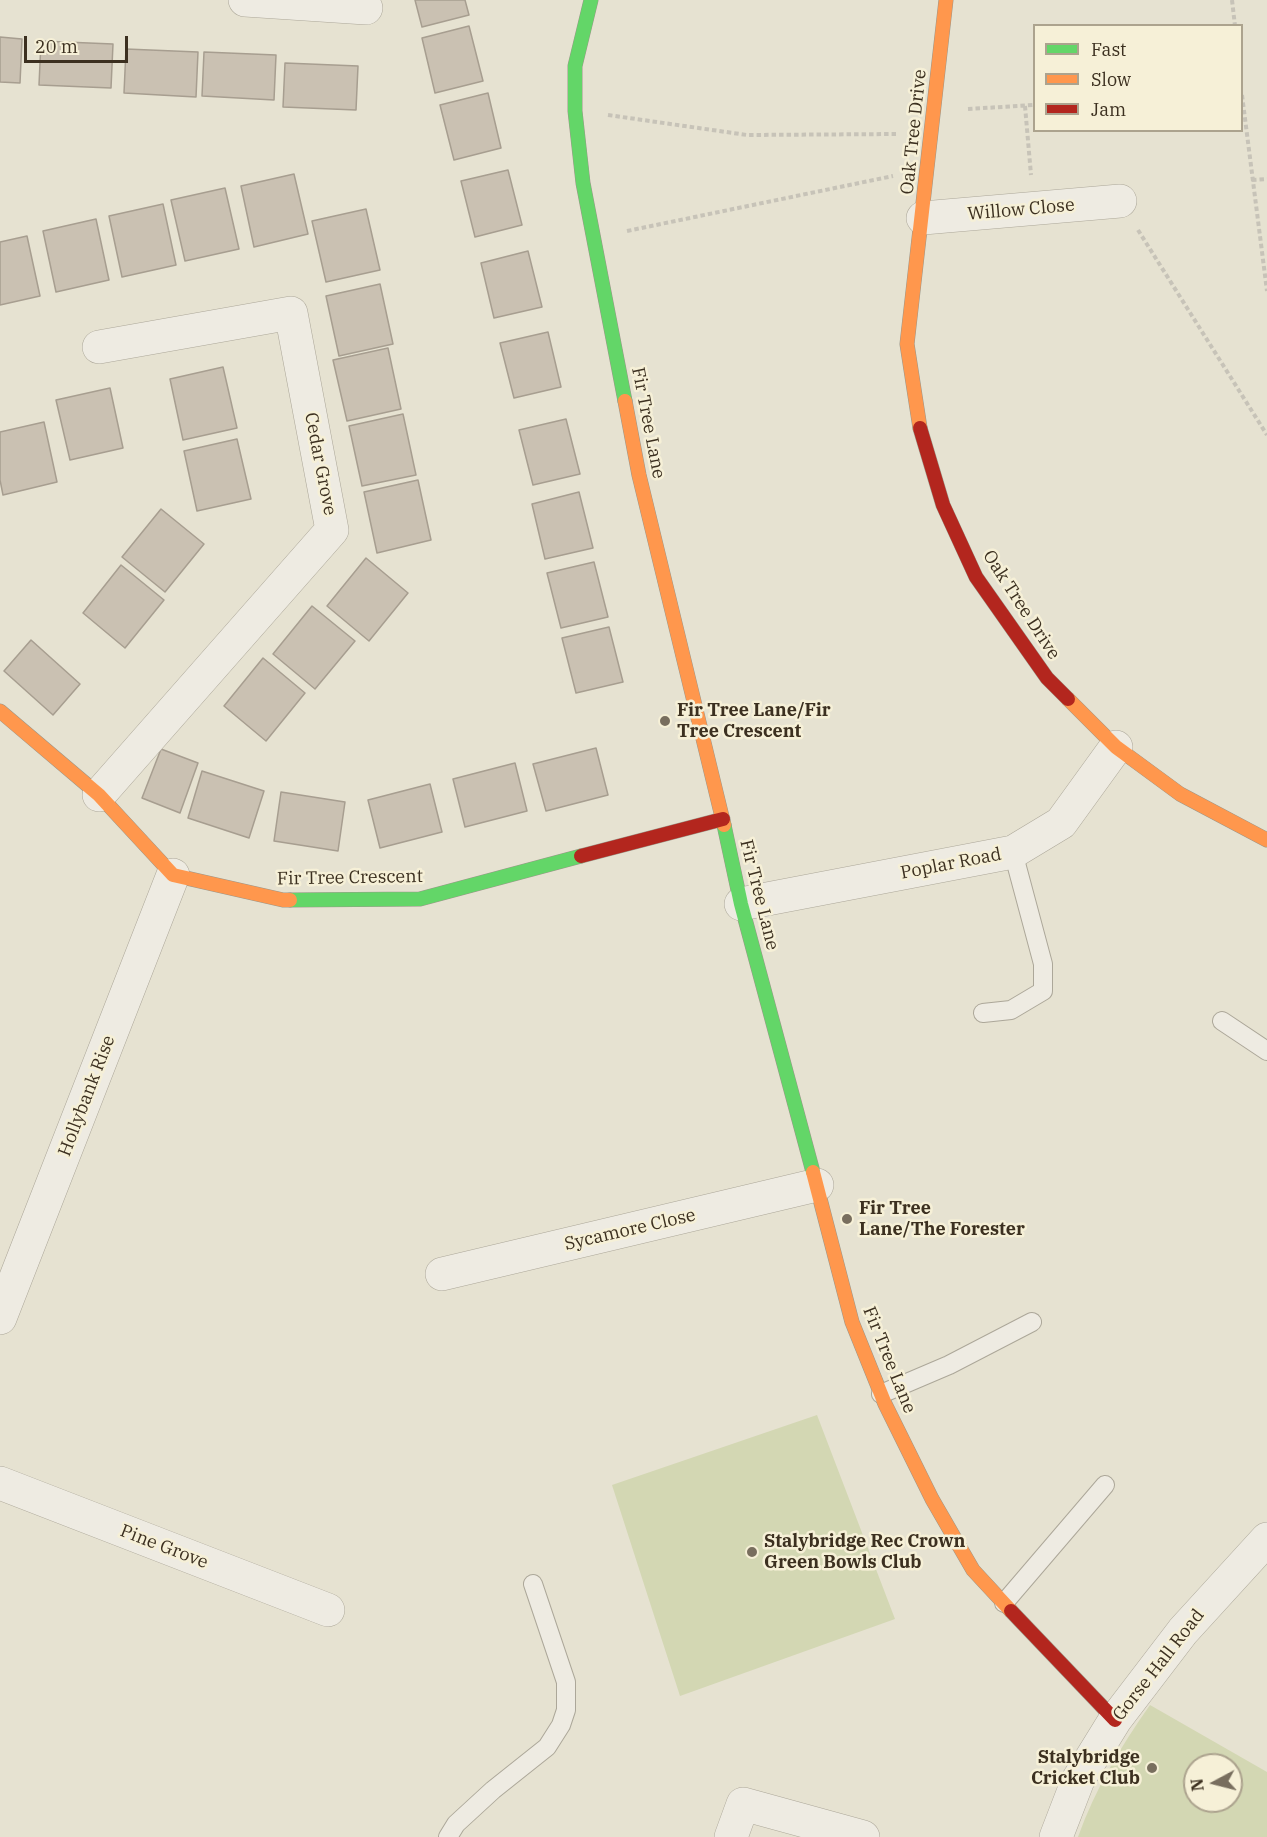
<!DOCTYPE html>
<html>
<head>
<meta charset="utf-8">
<style>
	body { margin:0 }
	#map { position:relative; width:1267px; height:1837px; overflow:hidden; background:#e6e2d1; font-family:"IBM Plex Serif",serif }
	canvas { display:block }
	.legend { position:absolute; left:1033px; top:24px; width:210px; height:108px; box-sizing:border-box; background:#f6f0d7; border:2px solid #aca38e; margin:0; padding:8px 10px; list-style:none; font-size:18px; color:#3c3020 }
	.legend li { display:flex; align-items:center; gap:12px; height:30px }
	.legend b { width:30px; border:2px solid #aca38e }
	.north { position:absolute; left:1183px; top:1753px; width:60px; height:60px; box-sizing:border-box; background:#f6f0d7; border:2px solid #aca38e; border-radius:50%; rotate:263deg; font-size:16px; font-weight:700; line-height:24px; text-align:center; color:#3c3020 }
	.north::after { content:''; display:block; margin:auto; width:21px; height:27px; background:#786e5e; clip-path:polygon(50% 0,100% 100%,50% 72%,0 100%) }
	.scale { position:absolute; left:24px; top:36px; width:104px; height:27px; box-sizing:border-box; border:3px solid #3c3020; border-top:0; padding-left:8px; font-size:18px; line-height:21px; white-space:nowrap; color:#3c3020; -webkit-text-stroke:4px #f6f0d7; paint-order:stroke }
</style>
</head>
<body>
<div id="map">
<canvas width="1267" height="1837"></canvas>
<ul class="legend">
<li><b style="height:8px;background:#63d668"></b>Fast</li>
<li><b style="height:8px;background:#ff974d"></b>Slow</li>
<li><b style="height:8px;background:#b3261e"></b>Jam</li>
</ul>
<div class="north">N</div>
<div class="scale">20 m</div>
</div>
<script>
const ctx = document.querySelector('canvas').getContext('2d');
ctx.lineJoin = 'round';
function paint(path, color) {
  ctx.fillStyle = color;
  ctx.fill(path, 'evenodd');
}
function stroke(path, color, width, dash) {
  ctx.strokeStyle = color;
  ctx.lineWidth = width;
  ctx.lineCap = dash ? 'butt' : 'round';
  ctx.setLineDash(dash || []);
  ctx.stroke(path);
}
function write(font, color, halo, rows, align = 'center') {
  ctx.font = font + ' "IBM Plex Serif",serif';
  ctx.lineWidth = 5;
  ctx.setLineDash([]);
  ctx.textBaseline = 'middle';
  ctx.strokeStyle = halo;
  ctx.fillStyle = color;
  for (const [text, x, y, turn = 0] of rows) {
    ctx.save();
    ctx.translate(x, y);
    ctx.rotate((+turn || 0) * Math.PI / 180);
    ctx.textAlign = isNaN(turn) ? turn : align;
    if (halo) ctx.strokeText(text, 0, 0);
    ctx.fillText(text, 0, 0);
    ctx.restore();
  }
}
paint(new Path2D(`
	M817,1415l78,204 -215,77 -68,-211z
	M1150,1705l117,67v65h-189c17,-48 43,-91 72,-132zM1195,1765h36v36h-36z`), '#d3d7b3');
const building = new Path2D(`
	M415,0h50l4,15 -47,12z
	M469,26l14,55 -48,12 -13,-55z
	M0,37l22,2 -2,44 -20,-1z
	M41,41l72,3 -2,44 -72,-3z
	M126,49l72,3 -2,45 -72,-4z
	M204,52l72,3 -2,45 -72,-4z
	M285,63l73,3 -2,44 -73,-3z
	M488,93l13,55 -47,12 -14,-55z
	M508,170l14,55 -47,12 -14,-56z
	M294,174l14,60 -54,13 -13,-61z
	M225,188l14,61 -54,12 -14,-61z
	M163,204l13,61 -54,12 -13,-61z
	M366,209l14,61 -54,12 -14,-61z
	M96,219l13,61 -53,12 -13,-61z
	M27,236l13,60 -40,9v-63z
	M528,251l14,56 -48,11 -13,-55z
	M380,284l13,60 -54,12 -13,-60z
	M548,332l13,55 -47,11 -14,-55z
	M388,348l13,61 -54,12 -14,-61z
	M223,367l14,61 -54,12 -13,-61z
	M110,388l13,60 -53,12 -14,-60z
	M403,414l13,61 -54,11 -13,-60z
	M566,419l14,55 -47,11 -14,-55z
	M44,422l13,60 -54,13 -3,-15v-48z
	M237,439l14,60 -54,12 -13,-60z
	M418,480l13,60 -54,13 -13,-61z
	M579,492l14,56 -48,11 -13,-55z
	M161,509l43,35 -39,48 -43,-35z
	M366,558l42,35 -39,48 -42,-35z
	M594,562l14,55 -47,11 -14,-55z
	M121,565l43,35 -39,48 -42,-35z
	M312,606l43,35 -40,48 -42,-35z
	M609,627l14,55 -47,11 -14,-55z
	M31,640l49,44 -27,31 -49,-44z
	M263,658l42,35 -39,48 -42,-35z
	M596,748l12,47 -62,16 -13,-47z
	M161,749l37,14 -18,50 -38,-15z
	M515,763l12,48 -62,16 -12,-48z
	M202,771l62,20 -15,47 -61,-20z
	M430,784l12,48 -62,16 -12,-48z
	M281,792l64,10 -7,49 -64,-10z`);
paint(building, '#cac1b2');
stroke(building, '#a79e90', 1.5);
const lane = new Path2D(`
	M983,1013l28,-3 32,-19v-27l-30,-112
	M1222,1021l45,30
	M881,1394l68,-29 83,-43
	M1004,1603l101,-118
	M448,1837l8,-13 37,-34 54,-43 14,-22 5,-15v-28l-33,-98`);
const street = new Path2D(`
	M245,0l121,8
	M923,218l197,-17
	M99,795l233,-265 -41,-217 -192,34
	M741,904l272,-52 48,-29 55,-76
	M442,1274l375,-89
	M0,1318l173,-443
	M0,1483l328,127
	M731,1837l12,-33 120,33
	M1056,1837l22,-57 37,-60 68,-89 84,-92`);
const fast = new Path2D(`
	M591,0l-16,66v45l8,72 42,218
	M724,825l17,79 72,268
	M290,900l130,-1 161,-43`);
const slow = new Path2D(`
	M625,401l14,74 85,350
	M920,428l-13,-84 39,-344
	M1068,699l48,48 64,47 87,46
	M0,711l99,84 74,80 110,25h7
	M813,1172l39,150 33,82 47,95 41,71 38,41`);
const jam = new Path2D(`
	M920,428l23,77 33,72 71,101 21,21
	M581,856l142,-37
	M1011,1611l104,109`);
stroke(lane, '#aca799', 20);
stroke(street, '#aca799', 34);
stroke(fast, '#9b9689', 15);
stroke(slow, '#9b9689', 15);
stroke(jam, '#9b9689', 15);
stroke(new Path2D(`
	M1232,0l3,26
	M1242,95l25,196
	M1025,106l6,69
	M968,109l66,-4
	M608,115l139,20 149,-1
	M1252,180l15,-1
	M1138,230l129,205
	M627,231l266,-55`), '#c7c3b8', 4, [4.5, 3]);
stroke(lane, '#eeebe2', 18);
stroke(street, '#eeebe2', 33);
stroke(fast, '#63d668', 14);
stroke(slow, '#ff974d', 14);
stroke(jam, '#b3261e', 14);
for (const [x, y, r, color] of [
	[665,721,6,"#786e5e"],
	[847,1219,6,"#786e5e"],
	[752,1552,6,"#786e5e"],
	[1152,1768,6,"#786e5e"]
]) {
  const dot = new Path2D();
  dot.arc(x, y, r, 0, 2 * Math.PI);
  ctx.fillStyle = color;
  ctx.fill(dot);
  stroke(dot, '#f6f0d7', 2);
}
write('18px', '#3c3020', '#f6f0d7', [
	["Oak Tree Drive",914,132,-84],
	["Willow Close",1021,210,-5],
	["Fir Tree Lane",648,423,79],
	["Cedar Grove",320,464,79],
	["Oak Tree Drive",1021,605,57],
	["Poplar Road",951,864,-11],
	["Fir Tree Crescent",350,878,-1],
	["Fir Tree Lane",759,895,76],
	["Hollybank Rise",87,1096,-69],
	["Sycamore Close",630,1230,-13],
	["Fir Tree Lane",889,1360,68],
	["Pine Grove",164,1547,21],
	["Gorse Hall Road",1159,1665,-52]
]);
write('bold 18px', '#3c3020', '#f6f0d7', [
	["Fir Tree Lane/Fir",677,711],
	["Tree Crescent",677,732],
	["Fir Tree",859,1209],
	["Lane/The Forester",859,1230],
	["Stalybridge Rec Crown",764,1542],
	["Green Bowls Club",764,1563],
	["Stalybridge",1140,1758,"right"],
	["Cricket Club",1140,1779,"right"]
], 'left');
</script>
</body>
</html>
